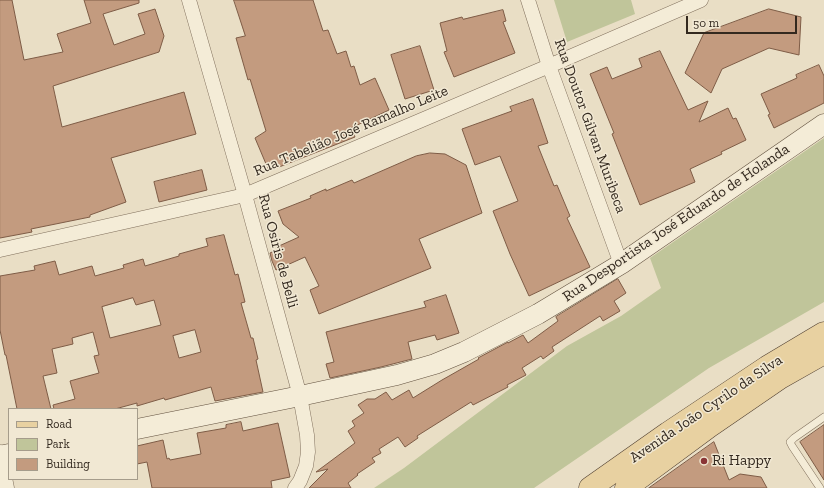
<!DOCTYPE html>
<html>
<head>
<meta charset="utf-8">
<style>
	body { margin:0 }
	#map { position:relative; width:824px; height:488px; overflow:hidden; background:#e9dec5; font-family:"Zilla Slab",serif }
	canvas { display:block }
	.legend { position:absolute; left:8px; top:408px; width:130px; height:72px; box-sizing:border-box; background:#f1e8d3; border:1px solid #a59c8b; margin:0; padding:5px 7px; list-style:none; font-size:12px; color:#33291f }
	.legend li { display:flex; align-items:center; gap:8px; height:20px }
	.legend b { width:20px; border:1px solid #a59c8b }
	.scale { position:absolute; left:686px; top:16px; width:111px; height:18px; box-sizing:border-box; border:2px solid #33291f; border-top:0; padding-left:5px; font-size:12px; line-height:14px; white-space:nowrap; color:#33291f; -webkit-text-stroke:3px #f1e8d3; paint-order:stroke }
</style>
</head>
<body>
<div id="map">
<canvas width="824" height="488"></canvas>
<ul class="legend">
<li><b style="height:5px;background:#e8d1a1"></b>Road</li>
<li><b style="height:11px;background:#c0c59a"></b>Park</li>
<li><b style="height:11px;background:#c39b7f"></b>Building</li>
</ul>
<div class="scale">50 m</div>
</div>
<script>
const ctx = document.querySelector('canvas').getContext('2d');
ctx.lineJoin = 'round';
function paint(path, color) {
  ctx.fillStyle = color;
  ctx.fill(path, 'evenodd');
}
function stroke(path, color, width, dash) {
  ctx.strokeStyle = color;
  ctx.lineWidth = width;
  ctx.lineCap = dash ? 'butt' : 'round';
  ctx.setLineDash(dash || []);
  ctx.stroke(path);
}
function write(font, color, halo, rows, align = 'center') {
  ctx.font = font + ' "Zilla Slab",serif';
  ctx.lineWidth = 3;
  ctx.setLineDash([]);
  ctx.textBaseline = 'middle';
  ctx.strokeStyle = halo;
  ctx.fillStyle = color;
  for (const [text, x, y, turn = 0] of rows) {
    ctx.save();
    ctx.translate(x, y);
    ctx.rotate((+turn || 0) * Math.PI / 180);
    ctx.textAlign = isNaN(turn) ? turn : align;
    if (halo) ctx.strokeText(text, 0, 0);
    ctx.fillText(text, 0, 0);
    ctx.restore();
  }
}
paint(new Path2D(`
	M554,0h77l4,14 -68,28z
	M824,138v164l-115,66 -175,120h-160l30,-20 163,-122 54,-30 40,-28 -11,-30z`), '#c0c59a');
const building = new Path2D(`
	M0,0h12l12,60 39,-8 -6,-18 34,-11 -7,-23h55v3l-36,11 11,31 31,-11 -7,-20 17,-5 9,27 -5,16 -106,34 9,41 122,-35 12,42 -85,24 15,44 -36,13v2l-59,12 1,3 -32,6z
	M234,0h79l10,31 5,-1 9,24 9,-3 5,16 3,-1 6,19 15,-7 14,32 -38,18 4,9 -86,34 -14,-33 11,-7 -16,-52 -2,1 -12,-42 9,-2z
	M769,9l32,8 -2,38 -30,-7 -47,21 -11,24 -26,-20 19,-40z
	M503,10l3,11 -3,1 12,31 -61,24 -10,-25 3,-1 -7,-28 22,-6 1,2z
	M420,46l14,44 -29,9 -14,-44z
	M660,51l28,59 20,-9 -9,21 29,-14 5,11 3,-1 10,22 -25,12 1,2 -32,15 5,13 -55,23 -28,-71 2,-1 -24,-59 17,-7 5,12 30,-12 -3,-8z
	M819,65l5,11v27l-50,25 -6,-13 2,-1 -9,-20 36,-16 -1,-3z
	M533,99l15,44 -10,3 16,40 3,-1 13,31 -3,2 23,49 -61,29 -19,-42 -17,-43 25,-10 -18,-45 -25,9 -13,-36 50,-18 -2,-4z
	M430,153l15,1 21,11 16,48 -63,26 12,29 -112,46 -9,-24 9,-4 -14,-29 -29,13 -4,-9 -2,-8 11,-5 -2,-2 20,-9 -16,-13 -5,-13 33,-13 -1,-2 16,-7v2l26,-11 2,3 62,-27z
	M202,170l5,20 -48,12 -5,-20z
	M224,235l11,40 3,-1 7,28 -4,1 10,35h2l5,21 -2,1 7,32 -48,9 -4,-14 -46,13 -1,-2 -27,8v-3l-22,6h-61l-1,-4 22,-6 -5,-18 29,-8 -5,-17 5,-1 -6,-23 -21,6 1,6 -21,5 5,24 -14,3 8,33h-34l-11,-54h-1l-5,-25v-54l35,-6 -1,-4 21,-5 4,14 33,-9 3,10 29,-8 -1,-3 20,-6 2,7 34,-10v-2l29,-8 -2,-7zM133,298l3,7 18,-5 7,25 -51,13 -8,-31zM195,330l6,22 -22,6 -6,-22z
	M618,279l8,14 -12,8 6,10 -17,10 -3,-5 -48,31 2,4 -11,8 -2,-3 -19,12 4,7 -19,10 1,2 -35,18 -2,-3 -54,34 1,2 -13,9 -7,-10 -19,12 2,4 -9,5 3,4 -18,12 1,1 -10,8 3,5h-42l19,-19 -12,3 39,-29 -7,-12 7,-5 -3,-5 12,-8 -6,-8 9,-6h8l11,-7 6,8 17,-10 4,8 29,-18 37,-21 -1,-1 30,-16v1l15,-8 5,8 30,-22 -2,-4z
	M446,295l13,38 -22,7 -2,-5 -27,7 4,17 -31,8 -51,11 -4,-14 8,-2 -8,-30 100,-25 -2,-5z
	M241,422l2,9 35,-8 12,54 -19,4 1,7h-120l-5,-26 -10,2v-18l26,-6 4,19 2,-1 1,2 31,-6 -4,-21 29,-5v-3z
	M824,425v55l-24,-38z
	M714,442l15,38 11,-6 21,3 6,11h-118z`);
paint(building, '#c39b7f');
stroke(building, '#7e5c46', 1);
const lane = new Path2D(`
	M820,488l-28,-42 -2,-4 4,-4 30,-21`);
const street = new Path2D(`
	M189,0l56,195 55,201 7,39 1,17 -2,14 -6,15 -5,7
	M528,0l21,66 72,198
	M0,250l245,-55 304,-129 152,-66
	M0,452l7,36`);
const secondary = new Path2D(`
	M137,429l163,-33 97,-21 38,-11 29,-12 74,-38 83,-50 203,-140
	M0,456l9,-2`);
const primary = new Path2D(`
	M590,488l78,-55 99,-66 57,-34
	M626,488l84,-62 70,-48 44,-25`);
stroke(lane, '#81705d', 8);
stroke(street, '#81705d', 15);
stroke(secondary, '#635240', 21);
stroke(primary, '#503f31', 23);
stroke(lane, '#f4ecd7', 7);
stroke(street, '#f4ecd7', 14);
stroke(secondary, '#f4ecd7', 20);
stroke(primary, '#e8d1a1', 22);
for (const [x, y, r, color] of [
	[704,461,4,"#893435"]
]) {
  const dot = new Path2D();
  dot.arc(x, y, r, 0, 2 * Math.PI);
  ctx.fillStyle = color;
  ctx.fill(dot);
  stroke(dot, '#f1e8d3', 1.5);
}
write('15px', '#33291f', '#f1e8d3', [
	["Rua Doutor Gilvan Muribeca",590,126,70],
	["Rua Tabelião José Ramalho Leite",351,131,-23],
	["Rua Desportista José Eduardo de Holanda",676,223,-34],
	["Rua Osiris de Belli",278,251,75],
	["Avenida João Cyrilo da Silva",706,409,-34]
]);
write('15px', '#33291f', '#f1e8d3', [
	["Ri Happy",712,461]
], 'left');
</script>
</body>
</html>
